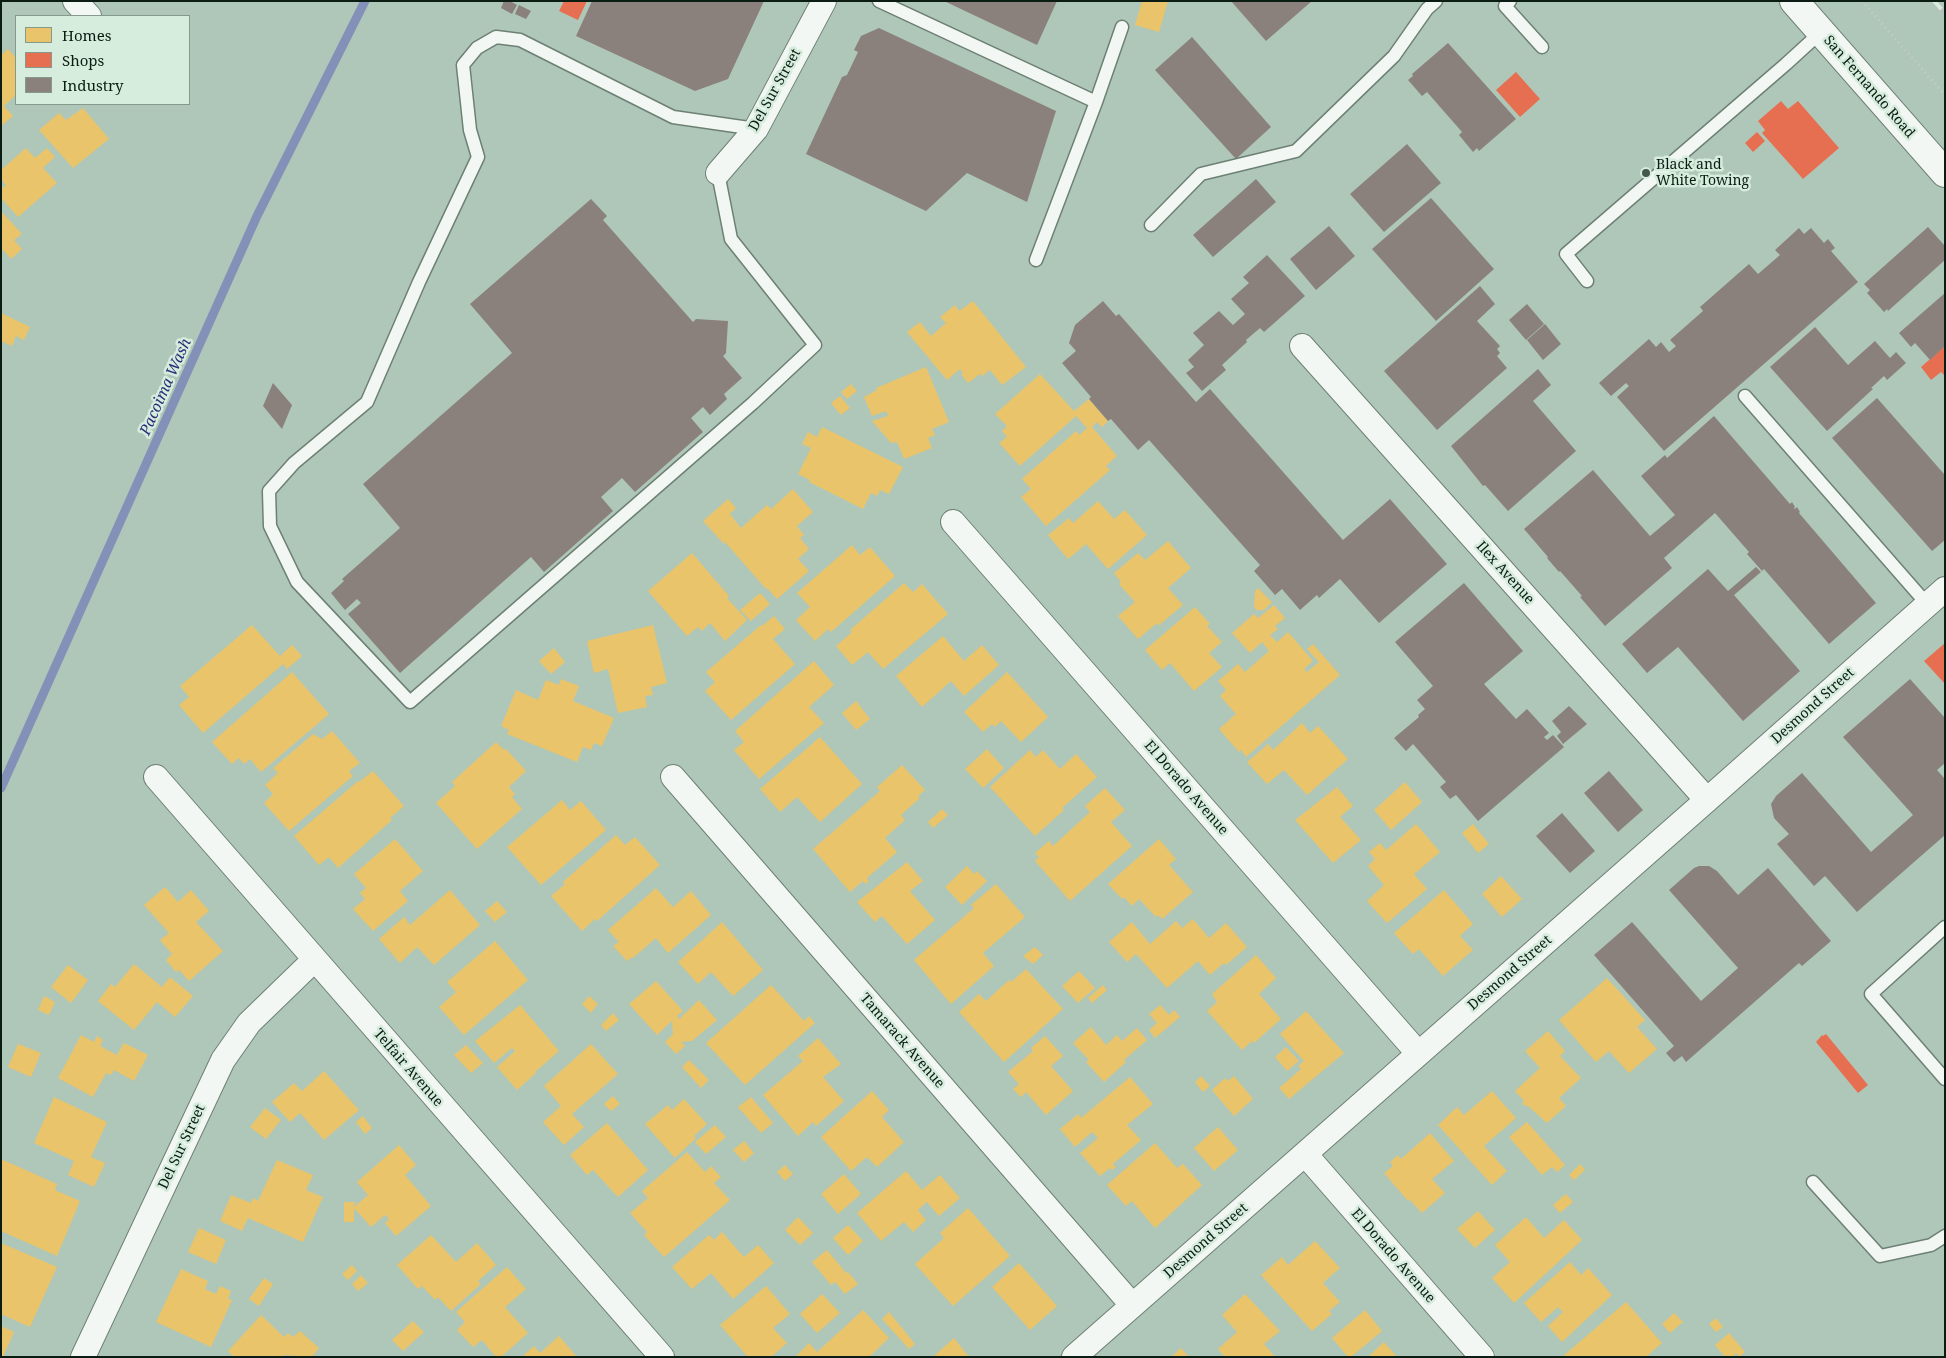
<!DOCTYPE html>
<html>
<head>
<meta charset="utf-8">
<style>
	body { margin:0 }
	#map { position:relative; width:1946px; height:1358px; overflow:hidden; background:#afc7b8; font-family:"Noto Serif",serif }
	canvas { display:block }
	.frame { position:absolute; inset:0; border:2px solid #0b1c12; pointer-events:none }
	.legend { position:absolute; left:15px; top:15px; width:175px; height:90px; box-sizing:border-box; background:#d6ecdd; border:1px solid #85998c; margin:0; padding:6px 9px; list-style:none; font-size:15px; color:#0b1c12 }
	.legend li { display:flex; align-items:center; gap:10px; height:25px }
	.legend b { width:25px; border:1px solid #85998c }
</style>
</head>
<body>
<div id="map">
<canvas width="1946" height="1358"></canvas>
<div class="frame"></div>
<ul class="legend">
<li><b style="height:14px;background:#e9c46a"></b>Homes</li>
<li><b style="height:14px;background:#e76f51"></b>Shops</li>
<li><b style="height:14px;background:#8a817c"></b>Industry</li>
</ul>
</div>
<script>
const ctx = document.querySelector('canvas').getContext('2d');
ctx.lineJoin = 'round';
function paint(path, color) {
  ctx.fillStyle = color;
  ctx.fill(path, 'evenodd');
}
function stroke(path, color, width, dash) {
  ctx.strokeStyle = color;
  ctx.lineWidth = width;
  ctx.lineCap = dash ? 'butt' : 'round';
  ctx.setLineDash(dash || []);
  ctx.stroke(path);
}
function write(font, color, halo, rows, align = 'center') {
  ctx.font = font + ' "Noto Serif",serif';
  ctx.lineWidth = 5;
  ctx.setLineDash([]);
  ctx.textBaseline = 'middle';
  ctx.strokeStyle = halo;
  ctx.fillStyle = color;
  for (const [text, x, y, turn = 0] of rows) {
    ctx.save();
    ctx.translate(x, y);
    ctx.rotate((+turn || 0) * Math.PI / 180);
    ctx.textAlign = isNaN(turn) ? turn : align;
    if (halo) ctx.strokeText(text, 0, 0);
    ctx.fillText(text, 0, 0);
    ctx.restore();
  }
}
paint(new Path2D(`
	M1142,1h26l-9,31 -24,-7z
	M8,49l8,9v37l-12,11 9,10 -12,10v-71z
	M83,108l26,31 -36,29 -34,-38 20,-17 7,7z
	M26,148l9,10 12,-10 8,9 -12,11 14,15 -39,34 -17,-19v-9l5,-4 -5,-6v-9z
	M1,211l21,23 -8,6 8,9 -11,10 -8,-9 -2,2z
	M973,301l53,66 -24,18 -12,-15 -8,6 -2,-2 -12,9 -7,-9 2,-1 -3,-4 -13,11 -40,-48 13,-10 11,14 15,-13 -6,-6 15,-12 4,6z
	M1,313l29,14 -6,13 -8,-4 -4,10 -11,-5z
	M926,367l23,55 -17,7 3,6 -7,3 4,10 -28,11 -7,-17 -6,1 -19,-22 16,-5 -2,-5 -14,5 -8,-19 13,-7 -1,-2z
	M1040,374l34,37 15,-12 19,22 -6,6 -5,-5 -5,5 25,29 -11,10 4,4 -64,56 -25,-29 10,-8 -9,-10 54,-48 3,4 8,-7 -11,-12 -56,50 -21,-23 8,-6 -5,-6 5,-5 -12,-12z
	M851,384l6,7 -10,8 -6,-7z
	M840,396l10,12 -9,7 -10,-12z
	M822,427l81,40 -14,27 -9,-4 -3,6 -6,-3 -8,16 -54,-27 1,-2 -12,-6 13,-26 -9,-4 6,-12 9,5z
	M793,489l20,23 -16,14 7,9 -4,3 9,11 -11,10 11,12 -32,28 -10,-11 -1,1 -41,-47 -1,2 -21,-23 25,-22 8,9 -6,6 11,14 26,-23 4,4z
	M1098,501l16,18 11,-9 22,25 -39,34 -22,-25 -18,15 -20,-24 21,-17 4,5z
	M1168,541l23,27 -23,20 15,17 -25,21 -1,-3 -19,16 -20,-23 17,-14 -16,-18 2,-2 -7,-9 24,-20 7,7z
	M852,545l8,10 10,-8 25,29 -64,56 -3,-3 -13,12 -19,-21 14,-13 -13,-14z
	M692,553l37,43 -2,2 20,22 -22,21 -15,-18 -8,8 -4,-4 -11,9 -39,-45z
	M904,583l9,9 9,-8 26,30 -65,55 -15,-17 -16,13 -16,-19 16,-14 -2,-2z
	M1258,588l14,14 -8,8h-8l-2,-3 1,-16z
	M760,593l10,11 -19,17 -11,-11z
	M1274,605l11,13 -10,8 3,3 -8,6 7,7 11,-10 25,29 -9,8 3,3 12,-10 -12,-13 6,-5 27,31 -94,82 -5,-7 -2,2 -20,-23 17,-15 -16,-18 6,-6 -8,-9 20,-17 7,8 24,-21 -7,-9 -12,11 -18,-20 22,-19 4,4z
	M1195,607l15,17 -3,2 15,16 -13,11 13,14 -28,24 -24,-28 -8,7 -17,-20z
	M774,616l11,13 -12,10 22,25 -64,56 -26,-29 10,-9 -9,-10 55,-47 1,1z
	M252,625l28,31 12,-11 10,11 -15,13 -4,-5 -80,69 -24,-28 10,-8 -9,-11z
	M653,625l14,58 -16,4 2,8 -8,1 2,11 -29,6 -10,-44 -14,4 -7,-32z
	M943,636l21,25 18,-16 17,20 -35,31 -13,-15 -29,26 -26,-31z
	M554,648l11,14 -14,12 -12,-13z
	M814,661l20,24 -25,22 15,16 -65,56 -25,-29 10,-8 -9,-11z
	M292,672l37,42 -68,58 -11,-13 -6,5 -5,-6 -7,6 -20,-22z
	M1007,672l41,45 -27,25 -20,-21 -6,6 -3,-3 -9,8 -19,-20z
	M561,679l18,7 -6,15 41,17 -12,28 -8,-3 -3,7 -8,-3 -6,15 -70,-28 2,-4 -8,-4 15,-36 22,10 8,-20 13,5z
	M856,701l14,18 -14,11 -14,-17z
	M1302,723l8,10 8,-7 30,33 -41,36 -23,-25 -17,14 -20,-22 21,-18 5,6z
	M332,731l28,32 -11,8 4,5 -64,55 -25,-28 9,-9 -8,-9 13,-12 -5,-5 40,-34 9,5z
	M820,737l42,47 -42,38 -23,-25 -17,15 -20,-23z
	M496,742l8,8 2,-1 20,22 -17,16 6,7 -3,3 10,12 -45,40 -41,-46 19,-17 -3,-4z
	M987,749l17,19 -21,20 -18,-19z
	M1030,750l6,7 7,-7 17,19 16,-15 21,23 -35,31 2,2 -29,26 -45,-49z
	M902,765l23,25 -7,6 2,2 -19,17 4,5 -20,18 12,14 -30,26 2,3 -3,3 -3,-3 -13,11 -37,-43 67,-58 -3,-4z
	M373,771l31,35 -14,12 2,2 -54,48 -9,-11 -10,8 -25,-29 64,-55 1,1z
	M1405,782l17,20 -31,28 -17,-20z
	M1337,787l16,19 -13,11 21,23 -28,23 -38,-43z
	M1105,788l20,22 -14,12 21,24 -62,55 -35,-40 4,-4 -4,-4 14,-12 4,5 37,-34 -5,-6z
	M562,800l8,10 11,-9 25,29 -65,55 -34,-38z
	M942,809l6,6 -15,13 -5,-6z
	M1416,824l24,28 -26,22 13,15 -40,34 -20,-22 17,-16 -16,-19 7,-7 -6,-7 11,-9 6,7z
	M1473,824l16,20 -11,9 -16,-20z
	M616,835l9,10 10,-8 25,28 -63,56 -2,-2 -13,12 -31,-35 14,-12 -2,-2z
	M395,839l28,32 -23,20 8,10 -35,30 -20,-22 12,-10 -5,-6 6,-5 -12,-14z
	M1159,839l17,20 -7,6 24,27 -31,27 -4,-4 -2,2 -17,-18 -7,7 -8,-9 -2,2 -14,-15z
	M907,862l16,19 -13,10 25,29 -28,24 -25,-28 -7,6 -18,-20z
	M967,866l7,8 3,-3 10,10 -25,24 -17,-18z
	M1501,876l21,23 -20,18 -20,-23z
	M996,884l29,33 -42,36 11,13 -43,38 -37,-44 60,-52 -3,-3z
	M165,887l13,15 13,-12 18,21 -13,11 27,29 -34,30 -10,-11 -3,2 -10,-12 6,-6 -12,-14 9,-7 -25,-28z
	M656,888l17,19 18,-16 20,24 -43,38 -12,-15 -23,20 -1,-1 -5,4 -14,-15 6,-4 -11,-12z
	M450,890l30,35 -46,40 -17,-18 -17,16 -21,-24 25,-22 6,8z
	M1444,890l29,34 -13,12 13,14 -30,26 -24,-27 -6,5 -19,-21z
	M497,901l10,11 -12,10 -10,-11z
	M1193,919l16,19 17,-15 21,24 -21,18 -2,-2 -14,12 -12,-14 -31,27 -31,-34 -9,8 -18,-20 23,-20 18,22 26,-23 6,7z
	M722,922l41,48 -30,26 -22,-24 -13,12 -20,-22z
	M495,941l33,39 -64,55 -25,-28 17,-15 -9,-10z
	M1035,947l8,8 -10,9 -10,-8z
	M1256,955l20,23 -17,16 22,25 -27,24 -2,-2 -10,9 -35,-39 10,-9 -5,-8z
	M134,964l28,23 8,-10 23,19 -18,21 -18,-15 -23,28 -36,-29 13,-17 4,3z
	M68,965l20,15 -17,23 -20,-16z
	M1026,969l37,40 -59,53 -45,-50 20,-18 7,7 23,-21 2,2z
	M1079,971l16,17 -17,15 -16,-17z
	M1607,978l38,42 -8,7 20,22 -28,24 -20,-22 -13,11 -37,-42z
	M656,981l27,30 -6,5 2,3 20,-19 18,20 -25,21 -11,1 4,4 -9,8 -11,-12 8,-8 -1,-13 -15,14 -28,-31z
	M771,985l33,36 5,-5 6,7 -70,62 -39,-42z
	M1103,985l4,5 -15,13 -4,-5z
	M44,996l11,6 -6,13 -11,-5z
	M589,996l9,8 -7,9 -9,-9z
	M520,1005l39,46 -24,21 1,1 -19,17 -20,-23 18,-16 -3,-3 -18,15 -19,-22z
	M1160,1005l9,10 5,-5 6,7 -25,21 -6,-8 8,-7 -8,-9z
	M1306,1011l38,42 -55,46 -10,-11 22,-19 -3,-3 6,-5 -24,-27z
	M613,1013l6,7 -13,11 -5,-6z
	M1091,1027l15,18 11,-10 5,6 15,-13 10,12 -23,20 2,2 -22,20 -18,-20 3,-2 -16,-17z
	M1548,1031l17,20 -5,5 21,22 -22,20 7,8 -19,17 -20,-18 -1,2 -4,-4 2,-2 -9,-10 25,-23 -15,-17z
	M81,1035l13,7 3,-6 6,4 -3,6 17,9 7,-12 24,12 -14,26 -20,-11 -3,5 -5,-2 -13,24 -35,-19z
	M1045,1036l18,20 -12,10 22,25 -27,24 -20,-23 -5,5 -8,-8 6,-5 -11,-12 25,-21 -2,-3z
	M818,1038l23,26 -18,13 21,24 -28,25 -3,-4 -15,14 -35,-41 40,-34 -5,-5z
	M18,1044l23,9 -10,24 -23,-10z
	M591,1044l27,30 -46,40 12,13 -20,18 -21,-23 18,-16 -17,-20z
	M466,1045l17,18 -12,10 -17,-18z
	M1286,1047l13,14 -12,10 -12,-14z
	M689,1060l20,20 -8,8 -19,-21z
	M324,1071l35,39 -35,30 -24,-27 -10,9 -18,-20 22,-19 8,8z
	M1201,1076l9,10 -7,6 -8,-10z
	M1234,1076l19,23 -19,17 -22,-26 13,-12 3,3z
	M1130,1077l23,27 -26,21 14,15 -28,24 3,3 -4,3 -2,-2 -10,8 -20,-23 18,-15 -6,-6 -17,15 -15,-18 18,-15 3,4z
	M872,1091l17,19 -7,7 22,25 -27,25 -10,-10 -16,14 -30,-34z
	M1492,1091l24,27 -32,28 23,25 -15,14 -54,-60 19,-18 7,8z
	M613,1096l7,8 -9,7 -7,-7z
	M54,1097l53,25 -16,35 14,6 -11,24 -26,-12 6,-14 -40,-18z
	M751,1097l22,26 -12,10 -23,-26z
	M684,1099l23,25 -13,12 2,2 -21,20 -30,-34 23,-19 4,5z
	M265,1108l16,12 -15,19 -16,-12z
	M363,1116l9,12 -7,6 -9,-12z
	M1527,1122l38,43 -8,7 -5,-5 -10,8 -33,-38z
	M607,1123l41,47 -30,27 -25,-27 -6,5 -17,-20z
	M715,1125l11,12 -20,17 -11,-12z
	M1218,1127l20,23 -24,21 -20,-23z
	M1430,1133l24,28 -22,18 13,14 -23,20 -12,-13 -2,1 -24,-28 9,-7 -3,-4 8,-7 3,4z
	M744,1141l10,12 -10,9 -11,-12z
	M1155,1143l22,25 6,-4 19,21 -47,43 -23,-27 -6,5 -19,-21z
	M399,1145l17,20 -11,10 26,31 -35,30 -11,-13 4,-4 -4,-4 -14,12 -16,-18 -1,1v12h-10v-20h10l2,1 -3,2 2,1 13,-11 -11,-13z
	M687,1152l18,20 6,-6 10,11 -7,6 16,17 -66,57 -20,-22 3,-3 -17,-19 18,-15 -6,-7z
	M1,1159l56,25 -2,6 25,11 -23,55 -56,-25z
	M277,1160l36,15 -7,15 17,7 -20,45 -55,-24 -6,13 -22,-10 11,-26 20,8 2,-5 5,3z
	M1580,1164l5,6 -11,10 -5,-5z
	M785,1165l8,9 -8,7 -8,-9z
	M906,1171l16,19 18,-15 20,23 -21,18 -12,-14 -9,8 8,10 -13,12 -9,-10 -23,19 -24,-28z
	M844,1174l17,20 -23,20 -17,-20z
	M1566,1194l7,8 -13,11 -7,-8z
	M968,1208l42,48 -57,50 -38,-42 29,-26 -4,-5z
	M1478,1211l17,19 -20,18 -18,-19z
	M798,1217l15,16 -13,12 -15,-15z
	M1526,1217l18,21 20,-18 18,20 -68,63 -22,-25 18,-16 -15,-17z
	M848,1225l15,16 -15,14 -15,-17z
	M199,1228l27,12 -10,24 -28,-12z
	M722,1232l22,25 14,-12 16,18 -41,36 -22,-26 -19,16 -20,-22 37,-32 5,5z
	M431,1235l25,27 21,-19 19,22 -18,16 3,3 -30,27 -13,-14 -3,3 -13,-14 -4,3 -21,-24z
	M1315,1241l25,27 -17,15 17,19 -11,9 3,3 -20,17 -51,-56 21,-18 6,8z
	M1,1243l56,24 -27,60 -29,-13z
	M827,1250l19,23 2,-1 10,12 -13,10 -10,-12 -4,3 -19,-23z
	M1570,1262l11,13 7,-7 24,27 -50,47 -14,-16 15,-14 -5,-5 -17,15 -17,-19z
	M1019,1263l38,43 -27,24 -38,-43z
	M352,1265l5,6 -9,9 -6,-6z
	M507,1267l19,22 -21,18 23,26 -27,24h-5l-14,-17 -9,7 -16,-17 8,-8 -9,-10z
	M181,1269l27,12 -3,8 11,5 4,-8 11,5 -3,8 4,1 -21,47 -55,-25z
	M361,1275l7,8 -10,8 -6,-7z
	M264,1278l9,6 -14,22 -10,-7z
	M766,1286l24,28 -17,14 14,15 -16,14h-23l-28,-32z
	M822,1294l18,19 -23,20 -17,-19z
	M1245,1294l35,37 -16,13 11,13h-50l-7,-8 19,-17 -15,-17z
	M1626,1302l36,41 -16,14h-84z
	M863,1310l26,28 -20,19h-74l14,-14 8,9z
	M1365,1310l17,21 -31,26h-3l-16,-19z
	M889,1312l26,32 -6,5 -27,-30z
	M1674,1313l9,9 -13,11 -8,-9z
	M261,1315l23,22 4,-4 5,4 7,-6 19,17 -7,9 -28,-2 -2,2h-48l-6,-6z
	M1716,1318l7,9 -7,5 -7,-8z
	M413,1321l11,11 -21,19 -11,-11z
	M1,1326l13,6 -11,25h-2z
	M1729,1333l16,19 -6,5 -3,-4 -4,4h-7l-10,-12z
	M559,1336l18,21h-55l12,-11 6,7z
	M954,1338l15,19h-35v-1z
	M1384,1342l13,15h-29z
	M1181,1348l8,9h-18z`), '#e9c46a');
paint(new Path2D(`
	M564,1h23l-9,19 -19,-9z
	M1516,72l24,27 -20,18 -24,-27z
	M1781,101l7,8 10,-8 41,47 -36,31 -41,-46 3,-3 -7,-9z
	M1757,132l8,9 -12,11 -8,-9z
	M1945,346v30l-4,-4 -10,8 -10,-13z
	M1945,643v41l-21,-23z
	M1826,1034l42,51 -10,8 -42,-51 6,-7 1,1z`), '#e76f51');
paint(new Path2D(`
	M504,1h6l7,4 -5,9 -11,-6z
	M592,1h172l-36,78 -33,12 -119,-55z
	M944,1h113l-20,44z
	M1231,1h81l-46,40z
	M519,5l12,6 -5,8 -11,-5z
	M879,28l177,83 -29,91 -60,-29 -41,38 -120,-57 36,-77 5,-2 11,-23 -4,-2 7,-14z
	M1192,37l79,90 -35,32 -81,-89z
	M1448,43l68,76 -37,32 -2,-3 -4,4 -14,-17 3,-3 -35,-40 -5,4 -14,-16 5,-4 -1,-2z
	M1407,144l34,39 -57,49 -34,-38z
	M1256,179l20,23 -63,55 -20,-22z
	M1431,198l63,71 -58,52 -64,-72z
	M591,199l16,17 -4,4 90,102 3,-3 32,2 -2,32 -3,3 19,22 -18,16 3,5 -17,16 -7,-8 -12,11 12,14 -68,60 -13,-14 -21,19 12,14 -69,61 -13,-15 -131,116 -52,-59 13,-11 -4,-4 -12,11 -14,-17 13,-12 -2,-2 58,-51 -37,-44 149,-131 -42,-49z
	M1329,226l26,30 -39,34 -26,-31z
	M1928,227l17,19v14l-57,51 -1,-2 -3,3 -17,-19 3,-3 -6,-6z
	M1799,228l5,6 7,-6 13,15 4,-4 7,9 -4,3 27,31 -194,169 -47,-54 12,-11 -3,-3 -15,13 -12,-13 50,-44 7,8 5,-5 8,10 7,-6 -6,-6 33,-29 -3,-4 49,-43 9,10 22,-19 -5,-5z
	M1267,255l38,41 -41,36 -4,-4 -14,12 1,2 -25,23 4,5 -24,21 -16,-18 8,-6 -6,-7 16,-15 -11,-12 26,-22 14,14 12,-11 -14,-15 18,-16 -6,-6z
	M1480,286l15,18 -18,17 23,25 -3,3 3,4 -3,3 10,12 -70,62 -53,-59z
	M1945,293v53l-15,14 -15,-17 -4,4 -12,-14z
	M1103,301l13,15 3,-2 77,88 14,-13 133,151 47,-41 57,65 -68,59 -39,-44 -21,19 -2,-3 -17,15 -18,-21 -7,6 -21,-24 6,-6 -111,-125 -11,10 -27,-31 -3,2 -19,-22 2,-2 -29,-34 14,-12 -7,-8 6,-18z
	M1527,304l17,20 -18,16 -17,-20z
	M1545,324l16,20 -18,16 -16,-20z
	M1815,327l33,38 27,-24 15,17 6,-6 10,11 -19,17 -3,-4 -13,12 2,1 -46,42 -57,-64z
	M1538,369l13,16 -18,16 43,50 -68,60 -23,-26 -2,1 -32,-40z
	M273,383l19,22 -10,24 -19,-23z
	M1877,398l68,77v65l-13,11 -100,-113z
	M1714,416l76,88 2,-2 3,5 -1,1 1,1 2,-2 3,5 -1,1 77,90 -47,41 -65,-75 -2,2 -15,-17 2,-2 -34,-39 -51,45 8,10 -67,58 -25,-29 2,-1 -22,-25 -1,1 -12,-14 1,-1 -24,-28 69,-59 57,66 25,-21 -34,-39 24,-21 2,3z
	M1756,567l5,5 -27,23 66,76 -57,50 -65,-74 -31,26 -25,-29 86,-75 20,22z
	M1464,583l59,68 -39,33 32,35 11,-10 22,24 -5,4 3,3 6,-5 11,12 -86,74 -22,-26 -6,4 -10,-12 6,-5 -33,-38 -7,7 -12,-13 25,-21 -1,-2 7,-6 -8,-9 16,-14 -38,-44z
	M1910,679l35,39v45l-8,7 8,9v56l-88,77 -32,-36 -11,10 -37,-42 12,-10 -15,-16 -3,-14 5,-8 26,-23 69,79 42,-37 -70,-78z
	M1569,706l18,18 -24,20 -6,-8 4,-4 -9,-11z
	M1609,771l34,39 -25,22 -34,-39z
	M1562,813l33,38 -25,22 -34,-37z
	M1699,866h10l8,5 21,24 30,-27 63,73 -29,25 -3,-3 -113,99 -4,-6 -8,6 -8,-9 8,-7 -80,-91 38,-33 69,79 37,-33 -69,-78 25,-22z`), '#8a817c');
stroke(new Path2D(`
	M1,788l256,-572 108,-215`), '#8391b9', 9);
const service = new Path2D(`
	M879,1l217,101 -60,158
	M1510,1l-5,5 37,41
	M1096,102l26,-75
	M718,173l13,66 84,106 -62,58 -343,299 -113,-120 -27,-56 -1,-35 25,-28 73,-61 52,-120 59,-125 -8,-27 -7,-65 14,-17 19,-11 24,3 153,77 83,12
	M1151,225l50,-51 95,-23 98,-95 33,-47 9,-8
	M1587,281l-21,-27 220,-190 35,-32
	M1745,396l182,208
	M1945,927l-74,67 74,85
	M1813,1182l67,74 51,-11 14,-9`);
const minor = new Path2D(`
	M75,1l14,15
	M718,173l38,-44 68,-128
	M1302,346l405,454
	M953,522l465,531
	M156,777l506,580
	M673,777l459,528
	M1305,1154l177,203
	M83,1357l140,-297 26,-37 65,-63
	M1074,1357l633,-557 238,-211`);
const primary = new Path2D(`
	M1794,1l151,172`);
stroke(service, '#6d8074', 15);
stroke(minor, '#6d8074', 26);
stroke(primary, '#6d8074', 30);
stroke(new Path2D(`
	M1862,1l83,94`), '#c7cec9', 3, [1, 4]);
stroke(service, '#f3f7f4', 12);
stroke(minor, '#f3f7f4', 24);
stroke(primary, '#f3f7f4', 28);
const rail = new Path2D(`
	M1934,1l11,12`);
stroke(rail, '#b9bfbb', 5.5);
stroke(rail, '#d6ecdd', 4, [11]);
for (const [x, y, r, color] of [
	[1646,173,5,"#44584c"]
]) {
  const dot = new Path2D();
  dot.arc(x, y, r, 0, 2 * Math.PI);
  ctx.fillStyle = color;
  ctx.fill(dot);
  stroke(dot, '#d6ecdd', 2);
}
write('14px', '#0b1c12', '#d6ecdd', [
	["San Fernando Road",1869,87,49],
	["Del Sur Street",775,90,-61],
	["Ilex Avenue",1505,573,48],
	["Desmond Street",1813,706,-42],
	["El Dorado Avenue",1186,788,49],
	["Desmond Street",1510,973,-41],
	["Tamarack Avenue",902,1041,49],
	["Telfair Avenue",408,1068,49],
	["Del Sur Street",182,1147,-65],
	["Desmond Street",1206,1241,-41],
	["El Dorado Avenue",1393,1256,49]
]);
write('14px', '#0b1c12', '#d6ecdd', [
	["Black and",1656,165],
	["White Towing",1656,181]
], 'left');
write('italic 15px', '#2b2d78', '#d6ecdd', [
	["Pacoima Wash",166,387,-66]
]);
</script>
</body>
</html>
